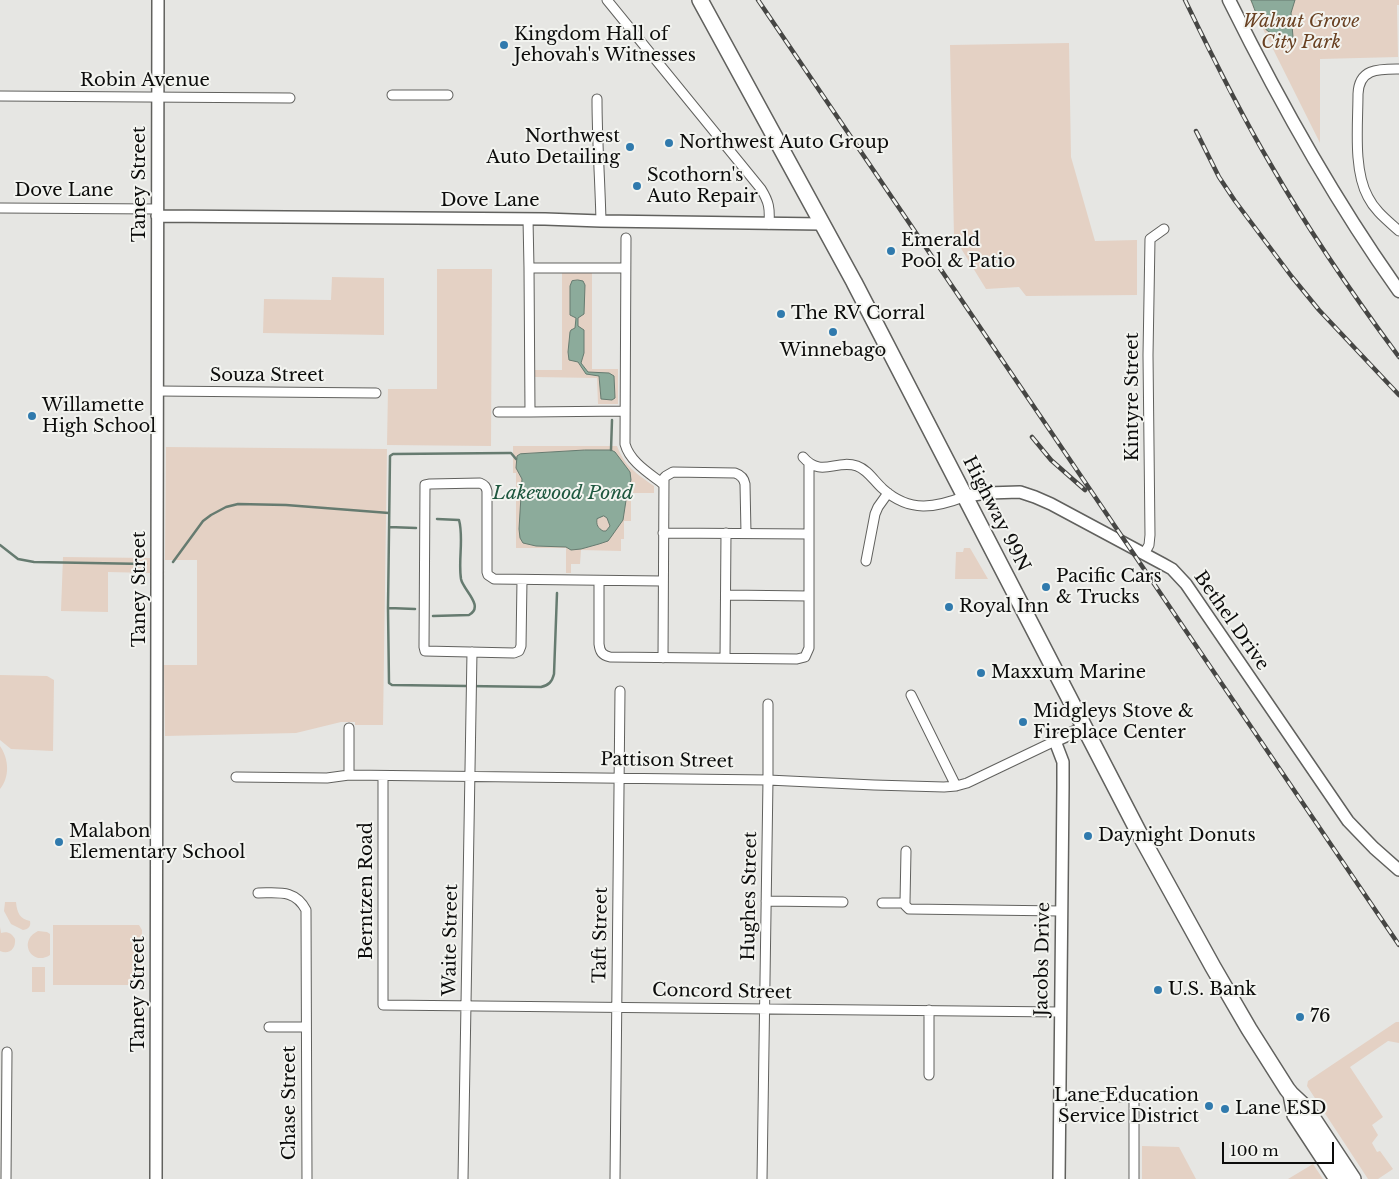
<!DOCTYPE html>
<html>
<head>
<meta charset="utf-8">
<style>
	body { margin:0 }
	#map { position:relative; width:1399px; height:1179px; overflow:hidden; background:#e6e6e3; font-family:"Libre Baskerville",serif }
	canvas { display:block }
	.scale { position:absolute; left:1222px; top:1142px; width:112px; height:22px; box-sizing:border-box; border:2px solid #0c0c0b; border-top:0; padding-left:6px; font-size:15px; line-height:18px; white-space:nowrap; color:#0c0c0b; -webkit-text-stroke:4px #f3f4f0; paint-order:stroke }
</style>
</head>
<body>
<div id="map">
<canvas width="1399" height="1179"></canvas>
<div class="scale">100 m</div>
</div>
<script>
const ctx = document.querySelector('canvas').getContext('2d');
ctx.lineJoin = 'round';
function paint(path, color) {
  ctx.fillStyle = color;
  ctx.fill(path, 'evenodd');
}
function stroke(path, color, width, dash) {
  ctx.strokeStyle = color;
  ctx.lineWidth = width;
  ctx.lineCap = dash ? 'butt' : 'round';
  ctx.setLineDash(dash || []);
  ctx.stroke(path);
}
function write(font, color, halo, rows, align = 'center') {
  ctx.font = font + ' "Libre Baskerville",serif';
  ctx.lineWidth = 4;
  ctx.setLineDash([]);
  ctx.textBaseline = 'middle';
  ctx.strokeStyle = halo;
  ctx.fillStyle = color;
  for (const [text, x, y, turn = 0] of rows) {
    ctx.save();
    ctx.translate(x, y);
    ctx.rotate((+turn || 0) * Math.PI / 180);
    ctx.textAlign = isNaN(turn) ? turn : align;
    if (halo) ctx.strokeText(text, 0, 0);
    ctx.fillText(text, 0, 0);
    ctx.restore();
  }
}
paint(new Path2D(`
	M1250,0h149v5h-2l1,52 -78,2v84l-63,-126z
	M1069,43l2,114 24,84 42,-1v55l-111,1 -7,-9 -33,2 -32,-52 -4,-192z
	M437,269h55l-1,177 -104,-1 1,-56h49z
	M562,273h30v96h26v35h-20l-1,-26 -63,-1v-7h28z
	M332,277l52,1v57l-121,-2 1,-34 67,1z
	M513,446h104c8,21 19,27 37,40v7h-23v28h-7v18h-3v12l-40,-1 -1,14h-9v9h-5v-25h-50v-75h-3z
	M166,447l221,2 -4,276h-28v-3h-14l-45,11 -131,3 -1,-71h33v-105h-32z
	M964,548h6l18,31h-33l1,-27h7z
	M63,557l87,1v15l-42,-1v40l-47,-1z
	M0,675l47,1 7,4 -1,71 -42,-2 -11,-9z
	M0,746c9,13 10,31 0,43z
	M5,902h11c1,11 4,17 14,19 1,5 -1,8 -7,9l-12,-6 -7,-13z
	M53,925h86l3,5v55h-89z
	M0,927l1,6c7,-2 11,1 14,6 1,10 -6,16 -15,12z
	M38,931l9,1 3,2v21c-18,12 -33,-14 -12,-24z
	M32,967h13v25h-13z
	M1396,1022h3v21l-11,-2 -38,26 33,50 -11,8 6,10 -6,8 5,9 3,-1 13,18 -15,10h-10l-61,-93 1,-5z
	M1142,1146l37,1 17,32h-54z
	M1313,1164l10,15h-35z`), '#e4d1c4');
const water = new Path2D(`
	M1251,0h44l-4,13 2,24 -2,2c-29,-5 -30,-13 -40,-39z
	M578,280l5,1 2,4 -1,29 -6,4v8l6,4v23l-3,10 7,9 21,1 5,3 1,22 -3,2 -11,-1 -2,-23 -13,-2 -8,-12 -9,-2 -1,-8 2,-20 1,-2 4,-2 1,-10 -6,-3v-29l2,-5z
	M585,450h26l4,2 15,20 1,8 -4,14 -4,26 -12,17 -3,4 -9,3 -18,5 -10,1 -5,-3 -30,-1 -13,-3 -3,-5 -1,-9 3,-50 -6,-11 1,-12 3,-2zM604,516l3,2 3,8 -4,5h-3c-5,-3 -7,-6 -6,-12z`);
paint(water, '#8cab9b');
stroke(water, '#667b70', 1);
stroke(new Path2D(`
	M611,450l1,-30
	M516,459l-5,-6h-2l-116,1 -3,2 -2,152 1,75 3,2 149,2c8,-2 11,-5 13,-13l3,-81
	M389,527l27,1
	M0,545l18,14 16,3 112,2
	M173,562l30,-41 8,-6 15,-8 12,-3 48,1 103,8
	M389,608l26,1
	M433,616l36,-1c16,-9 -6,-25 -8,-36 -3,-19 3,-41 -2,-59l-22,-1`), '#667b70', 2.5);
const minor = new Path2D(`
	M607,0l154,189c8,13 9,19 8,35
	M1399,69c-20,0 -40,-1 -41,25 0,30 -5,76 10,103 7,14 19,23 31,34
	M392,95h56
	M0,96l290,2
	M597,99c0,41 3,81 4,122
	M0,208l158,1
	M528,219l1,49
	M626,238l-1,206c5,18 24,29 38,40
	M158,391l218,2
	M625,411l-95,1 -1,-144h96
	M498,412h32
	M803,457c18,21 33,2 54,9 11,4 17,15 26,23 27,24 52,19 83,7
	M663,533l146,1
	M1144,554l5,-9 1,-10 -2,-180 2,-116 14,-10
	M866,561l9,-47 3,-7 10,-14
	M522,580l-1,66 -2,5 -5,2 -89,-2 -1,-4 1,-162 5,-1 50,-1c5,2 6,4 7,8v81l1,3 6,4 168,2
	M599,581v63c1,8 3,11 11,13l187,2 8,-2 4,-9v-184
	M726,595l83,1
	M663,658l1,-180 2,-2 7,-4 62,1c6,2 9,5 10,11l1,49
	M725,658l1,-125
	M911,695l45,91
	M349,775v-47
	M383,776v229l677,7
	M236,777l91,1 22,-3 419,5 106,5 70,2 12,-1 11,-3 88,-42
	M906,851l-1,51v3l4,4 152,2
	M258,893c20,0 37,-4 48,17l1,269
	M766,901l77,1
	M882,903h23
	M929,1010v65
	M269,1027h37
	M1060,1096l71,1 3,2v80
	M6,1179l1,-127
	M463,1179l9,-527
	M615,1179l5,-488
	M762,1179l6,-399v-76`);
const tertiary = new Path2D(`
	M157,216l388,3 56,2 221,3
	M966,496l21,-3 33,-1 15,5 16,7 112,60 9,5 14,15 162,237 26,27 25,22
	M156,1179l2,-1179
	M1059,1179l4,-392v-25l-8,-21 30,-14`);
const secondary = new Path2D(`
	M1229,0c50,101 105,200 170,291`);
const primary = new Path2D(`
	M700,0l154,282 285,551 74,134 36,62 38,60 4,5 15,14 47,71
	M1291,1094l4,21 42,64`);
stroke(minor, '#61615e', 11);
stroke(tertiary, '#61615e', 14);
stroke(secondary, '#61615e', 15);
stroke(primary, '#61615e', 18);
stroke(minor, '#fff', 9);
stroke(tertiary, '#fff', 11);
stroke(secondary, '#fff', 12);
stroke(primary, '#fff', 15);
const rail = new Path2D(`
	M758,0l641,945
	M1185,0c27,56 54,111 86,165 38,66 82,130 128,192
	M1196,131l23,46 16,24 57,76 27,33 80,85
	M1032,437l19,23 34,30`);
stroke(rail, '#464644', 4.5);
stroke(rail, '#f3f4f0', 2.5, [8]);
for (const [x, y, r, color] of [
	[504,45,5,"#307aad"],
	[669,143,5,"#307aad"],
	[630,147,5,"#307aad"],
	[637,186,5,"#307aad"],
	[891,251,5,"#307aad"],
	[781,314,5,"#307aad"],
	[833,332,5,"#307aad"],
	[32,416,5,"#307aad"],
	[1046,587,5,"#307aad"],
	[949,607,5,"#307aad"],
	[981,673,5,"#307aad"],
	[1023,722,5,"#307aad"],
	[1088,836,5,"#307aad"],
	[59,842,5,"#307aad"],
	[1158,990,5,"#307aad"],
	[1300,1017,5,"#307aad"],
	[1209,1106,5,"#307aad"],
	[1225,1109,5,"#307aad"]
]) {
  const dot = new Path2D();
  dot.arc(x, y, r, 0, 2 * Math.PI);
  ctx.fillStyle = color;
  ctx.fill(dot);
  stroke(dot, '#f3f4f0', 2);
}
write('italic 18px', '#694122', '#f3f4f0', [
	["Walnut Grove",1301,22],
	["City Park",1301,43]
]);
write('18px', '#0c0c0b', '#f3f4f0', [
	["Kingdom Hall of",514,35],
	["Jehovah's Witnesses",514,56],
	["Northwest",620,137,"right"],
	["Auto Detailing",620,158,"right"],
	["Northwest Auto Group",679,143],
	["Scothorn's",647,176],
	["Auto Repair",647,197],
	["Emerald",901,241],
	["Pool & Patio",901,262],
	["The RV Corral",791,314],
	["Winnebago",833,351,"center"],
	["Willamette",42,406],
	["High School",42,427],
	["Pacific Cars",1056,577],
	["& Trucks",1056,598],
	["Royal Inn",959,607],
	["Maxxum Marine",991,673],
	["Midgleys Stove &",1033,712],
	["Fireplace Center",1033,733],
	["Malabon",69,832],
	["Elementary School",69,853],
	["Daynight Donuts",1098,836],
	["U.S. Bank",1168,990],
	["76",1310,1017],
	["Lane Education",1199,1096,"right"],
	["Service District",1199,1117,"right"],
	["Lane ESD",1235,1109]
], 'left');
write('18px', '#0c0c0b', '#f3f4f0', [
	["Robin Avenue",145,81],
	["Taney Street",140,184,-90],
	["Dove Lane",64,191],
	["Dove Lane",490,201],
	["Souza Street",267,376],
	["Kintyre Street",1133,397,-90],
	["Highway 99N",996,514,63],
	["Taney Street",140,589,-90],
	["Bethel Drive",1231,621,55],
	["Pattison Street",667,761,1],
	["Berntzen Road",367,891,-90],
	["Hughes Street",750,896,-89],
	["Taft Street",601,935,-89],
	["Waite Street",451,940,-89],
	["Jacobs Drive",1043,959,-89],
	["Concord Street",722,992,1],
	["Taney Street",139,994,-90],
	["Chase Street",290,1103,-90]
]);
write('italic 19px', '#1d563e', '#f3f4f0', [
	["Lakewood Pond",563,494]
]);
</script>
</body>
</html>
